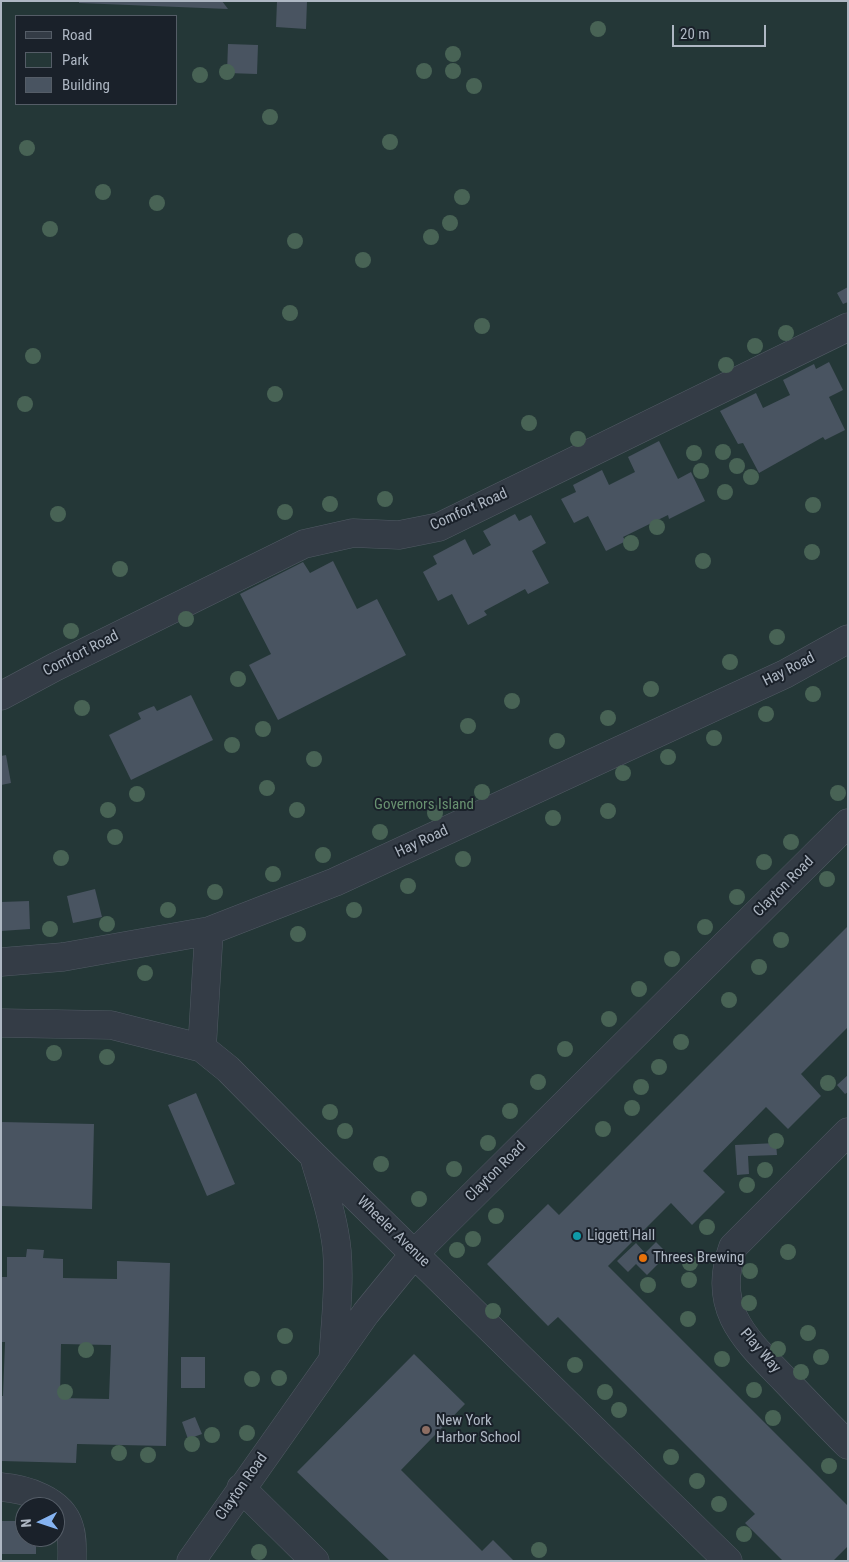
<!DOCTYPE html>
<html>
<head>
<meta charset="utf-8">
<style>
	body { margin:0 }
	#map { position:relative; width:849px; height:1562px; overflow:hidden; background:#212a35; font-family:"Roboto Condensed",sans-serif }
	canvas { display:block }
	.frame { position:absolute; inset:0; border:2px solid #aeb7c3; pointer-events:none }
	.legend { position:absolute; left:15px; top:15px; width:162px; height:90px; box-sizing:border-box; background:#1a212a; border:1px solid #555d67; margin:0; padding:6px 9px; list-style:none; font-size:15px; color:#aeb7c3 }
	.legend li { display:flex; align-items:center; gap:10px; height:25px }
	.legend b { width:25px; border:1px solid #555d67 }
	.north { position:absolute; left:15px; top:1497px; width:50px; height:50px; box-sizing:border-box; background:#1a212a; border:1px solid #555d67; border-radius:50%; rotate:266deg; font-size:14px; font-weight:700; line-height:20px; text-align:center; color:#aeb7c3 }
	.north::after { content:''; display:block; margin:auto; width:18px; height:22px; background:#85b3f1; clip-path:polygon(50% 0,100% 100%,50% 72%,0 100%) }
	.scale { position:absolute; left:672px; top:25px; width:94px; height:22px; box-sizing:border-box; border:2px solid #aeb7c3; border-top:0; padding-left:6px; font-size:15px; line-height:18px; white-space:nowrap; color:#aeb7c3; -webkit-text-stroke:4px #1a212a; paint-order:stroke }
</style>
</head>
<body>
<div id="map">
<canvas width="849" height="1562"></canvas>
<div class="frame"></div>
<ul class="legend">
<li><b style="height:6px;background:#343c46"></b>Road</li>
<li><b style="height:14px;background:#243737"></b>Park</li>
<li><b style="height:14px;background:#495461"></b>Building</li>
</ul>
<div class="north">N</div>
<div class="scale">20 m</div>
</div>
<script>
const ctx = document.querySelector('canvas').getContext('2d');
ctx.lineJoin = 'round';
function paint(path, color) {
  ctx.fillStyle = color;
  ctx.fill(path, 'evenodd');
}
function stroke(path, color, width, dash) {
  ctx.strokeStyle = color;
  ctx.lineWidth = width;
  ctx.lineCap = dash ? 'butt' : 'round';
  ctx.setLineDash(dash || []);
  ctx.stroke(path);
}
function write(font, color, halo, rows, align = 'center') {
  ctx.font = font + ' "Roboto Condensed",sans-serif';
  ctx.lineWidth = 4;
  ctx.setLineDash([]);
  ctx.textBaseline = 'middle';
  ctx.strokeStyle = halo;
  ctx.fillStyle = color;
  for (const [text, x, y, turn = 0] of rows) {
    ctx.save();
    ctx.translate(x, y);
    ctx.rotate((+turn || 0) * Math.PI / 180);
    ctx.textAlign = isNaN(turn) ? turn : align;
    if (halo) ctx.strokeText(text, 0, 0);
    ctx.fillText(text, 0, 0);
    ctx.restore();
  }
}
paint(new Path2D(`
	M1,1h847v1560h-847zM16,16h160v88h-160zM25,1507h30v30h-30z`), '#243737');
paint(new Path2D(`
	M79,1h143l6,8 -149,-6z
	M277,1h30l-1,28 -30,-2z
	M228,44l30,1 -1,29 -30,-1z
	M848,287v15l-5,2 -6,-11z
	M829,362l14,28 -14,7 16,33 -20,10 -2,-3 -64,36 -16,-30 -5,1 -18,-33 36,-18 7,15 27,-13 -7,-15 31,-16 2,5z
	M659,441l19,38 13,-7 14,29 -36,18 -1,-4 -45,22 3,4 -20,10 -18,-35 -14,7 -13,-24 15,-7 -3,-7 29,-15 7,15 26,-13 -7,-15z
	M515,514l4,7 12,-6 15,28 -14,8 17,32 -21,11 -3,-5 -41,22 3,4 -19,10 -16,-31 -14,7 -15,-29 14,-8 -4,-8 32,-17 8,16 18,-10 -8,-14z
	M333,561l24,48 20,-10 29,56 -128,65 -29,-55 22,-11 -31,-60 63,-32 7,11z
	M191,695l22,45 -82,40 -22,-45 32,-16 -3,-6 11,-5 5,-2 3,5z
	M6,755l5,28 -10,2v-29z
	M95,889l7,28 -29,6 -6,-27z
	M29,901l1,28 -29,2v-29z
	M848,926v101l-47,47 20,22 -33,33 -22,-22 -63,64 22,21 -33,33 -21,-22 -63,63 240,240v40l-15,15h-50l-38,-38 10,-9 -197,-197 -10,9 -61,-62 61,-60 11,11z
	M848,1075v17l-3,2 -8,-9z
	M196,1093l39,91 -28,12 -39,-91z
	M1,1122l93,2 -2,85 -91,-3z
	M776,1143l1,12 -29,1 1,18 -12,1 -2,-30z
	M656,1242l12,12 -21,21 -11,-11 -8,8 -11,-11 19,-18 9,10z
	M27,1249l17,1 -1,8 20,1v19l54,1v-18l53,2 -4,183 -89,-2 -1,19 -75,-2v-65h2l2,-54h-4v-65h6v-20h19zM61,1344l50,1 -2,54 -49,-1z
	M414,1354l51,50 -64,66 81,81 11,-11 21,21h-124l-93,-89z
	M181,1357h24v31h-24z
	M195,1417l7,17 -14,5 -6,-17z
	M1,1521h24v16h11v17h-35z`), '#495461');
const minor = new Path2D(`
	M1,696l54,-29 249,-123 49,-11 46,2 40,-8 409,-200
	M1,962l62,-5 146,-26 126,-49 450,-208 63,-35
	M1,1023l110,2 91,23 26,21 85,86 415,406
	M202,1048l7,-117
	M848,1132l-115,115c-22,61 11,91 51,132 21,22 42,44 64,66
	M314,1157c9,31 20,62 23,94 3,36 -2,73 -4,109
	M1,1487c25,2 60,13 68,39 4,11 3,23 3,35
	M241,1488l74,73
	M191,1561l175,-248 49,-60 433,-430`);
stroke(minor, '#515a64', 29);
stroke(minor, '#343c46', 28);
ctx.fillStyle = '#486355';
for (const [x, y] of [
	[598,29],
	[453,54],
	[424,71],
	[453,71],
	[227,72],
	[200,75],
	[474,86],
	[270,117],
	[390,142],
	[27,148],
	[103,192],
	[462,197],
	[157,203],
	[450,223],
	[50,229],
	[431,237],
	[295,241],
	[363,260],
	[290,313],
	[482,326],
	[786,333],
	[755,346],
	[33,356],
	[726,365],
	[275,394],
	[25,404],
	[529,423],
	[578,439],
	[723,452],
	[694,453],
	[737,466],
	[701,471],
	[751,477],
	[725,492],
	[385,499],
	[330,504],
	[813,505],
	[285,512],
	[58,514],
	[657,527],
	[631,543],
	[812,552],
	[703,561],
	[120,569],
	[186,619],
	[71,631],
	[777,637],
	[730,662],
	[238,679],
	[651,689],
	[813,694],
	[512,701],
	[82,708],
	[766,714],
	[608,718],
	[468,726],
	[263,729],
	[714,738],
	[557,741],
	[232,745],
	[668,757],
	[314,759],
	[623,773],
	[267,788],
	[482,792],
	[838,793],
	[137,794],
	[108,810],
	[297,810],
	[608,811],
	[435,813],
	[553,818],
	[380,832],
	[115,837],
	[791,842],
	[323,855],
	[61,858],
	[463,859],
	[764,862],
	[273,874],
	[827,879],
	[408,886],
	[215,892],
	[737,897],
	[168,910],
	[354,910],
	[107,924],
	[705,927],
	[50,929],
	[298,934],
	[781,940],
	[672,959],
	[759,967],
	[145,973],
	[639,989],
	[729,1000],
	[609,1019],
	[681,1042],
	[565,1049],
	[54,1053],
	[107,1057],
	[659,1067],
	[538,1082],
	[828,1083],
	[641,1087],
	[632,1108],
	[510,1111],
	[330,1112],
	[603,1129],
	[345,1131],
	[776,1141],
	[488,1143],
	[381,1164],
	[454,1169],
	[765,1170],
	[747,1185],
	[419,1199],
	[496,1216],
	[707,1227],
	[473,1239],
	[457,1250],
	[788,1252],
	[690,1263],
	[750,1271],
	[689,1280],
	[648,1285],
	[749,1303],
	[493,1311],
	[688,1319],
	[808,1333],
	[285,1336],
	[778,1349],
	[86,1350],
	[821,1357],
	[722,1359],
	[575,1365],
	[801,1372],
	[279,1378],
	[252,1379],
	[754,1390],
	[65,1392],
	[605,1392],
	[619,1410],
	[773,1418],
	[247,1433],
	[212,1435],
	[192,1444],
	[119,1453],
	[148,1455],
	[671,1457],
	[829,1466],
	[697,1481],
	[719,1504],
	[744,1534],
	[539,1550],
	[259,1552]
]) {
  ctx.beginPath();
  ctx.arc(x, y, 8, 0, 2 * Math.PI);
  ctx.fill();
}
for (const [x, y, r, color] of [
	[577,1236,5,"#0f9aa8"],
	[643,1258,5,"#e8710a"],
	[426,1430,5,"#8d6e63"]
]) {
  const dot = new Path2D();
  dot.arc(x, y, r, 0, 2 * Math.PI);
  ctx.fillStyle = color;
  ctx.fill(dot);
  stroke(dot, '#1a212a', 2);
}
write('15px', '#aeb7c3', '#1a212a', [
	["Comfort Road",469,510,-24],
	["Comfort Road",81,654,-27],
	["Hay Road",789,670,-27],
	["Hay Road",422,842,-25],
	["Clayton Road",784,887,-45],
	["Clayton Road",496,1172,-45],
	["Wheeler Avenue",393,1232,44],
	["Play Way",760,1351,49],
	["Clayton Road",242,1487,-55]
]);
write('15px', '#689170', '#1a212a', [
	["Governors Island",424,805]
]);
write('15px', '#aeb7c3', '#1a212a', [
	["Liggett Hall",587,1236],
	["Threes Brewing",653,1258],
	["New York",436,1421],
	["Harbor School",436,1438]
], 'left');
</script>
</body>
</html>
